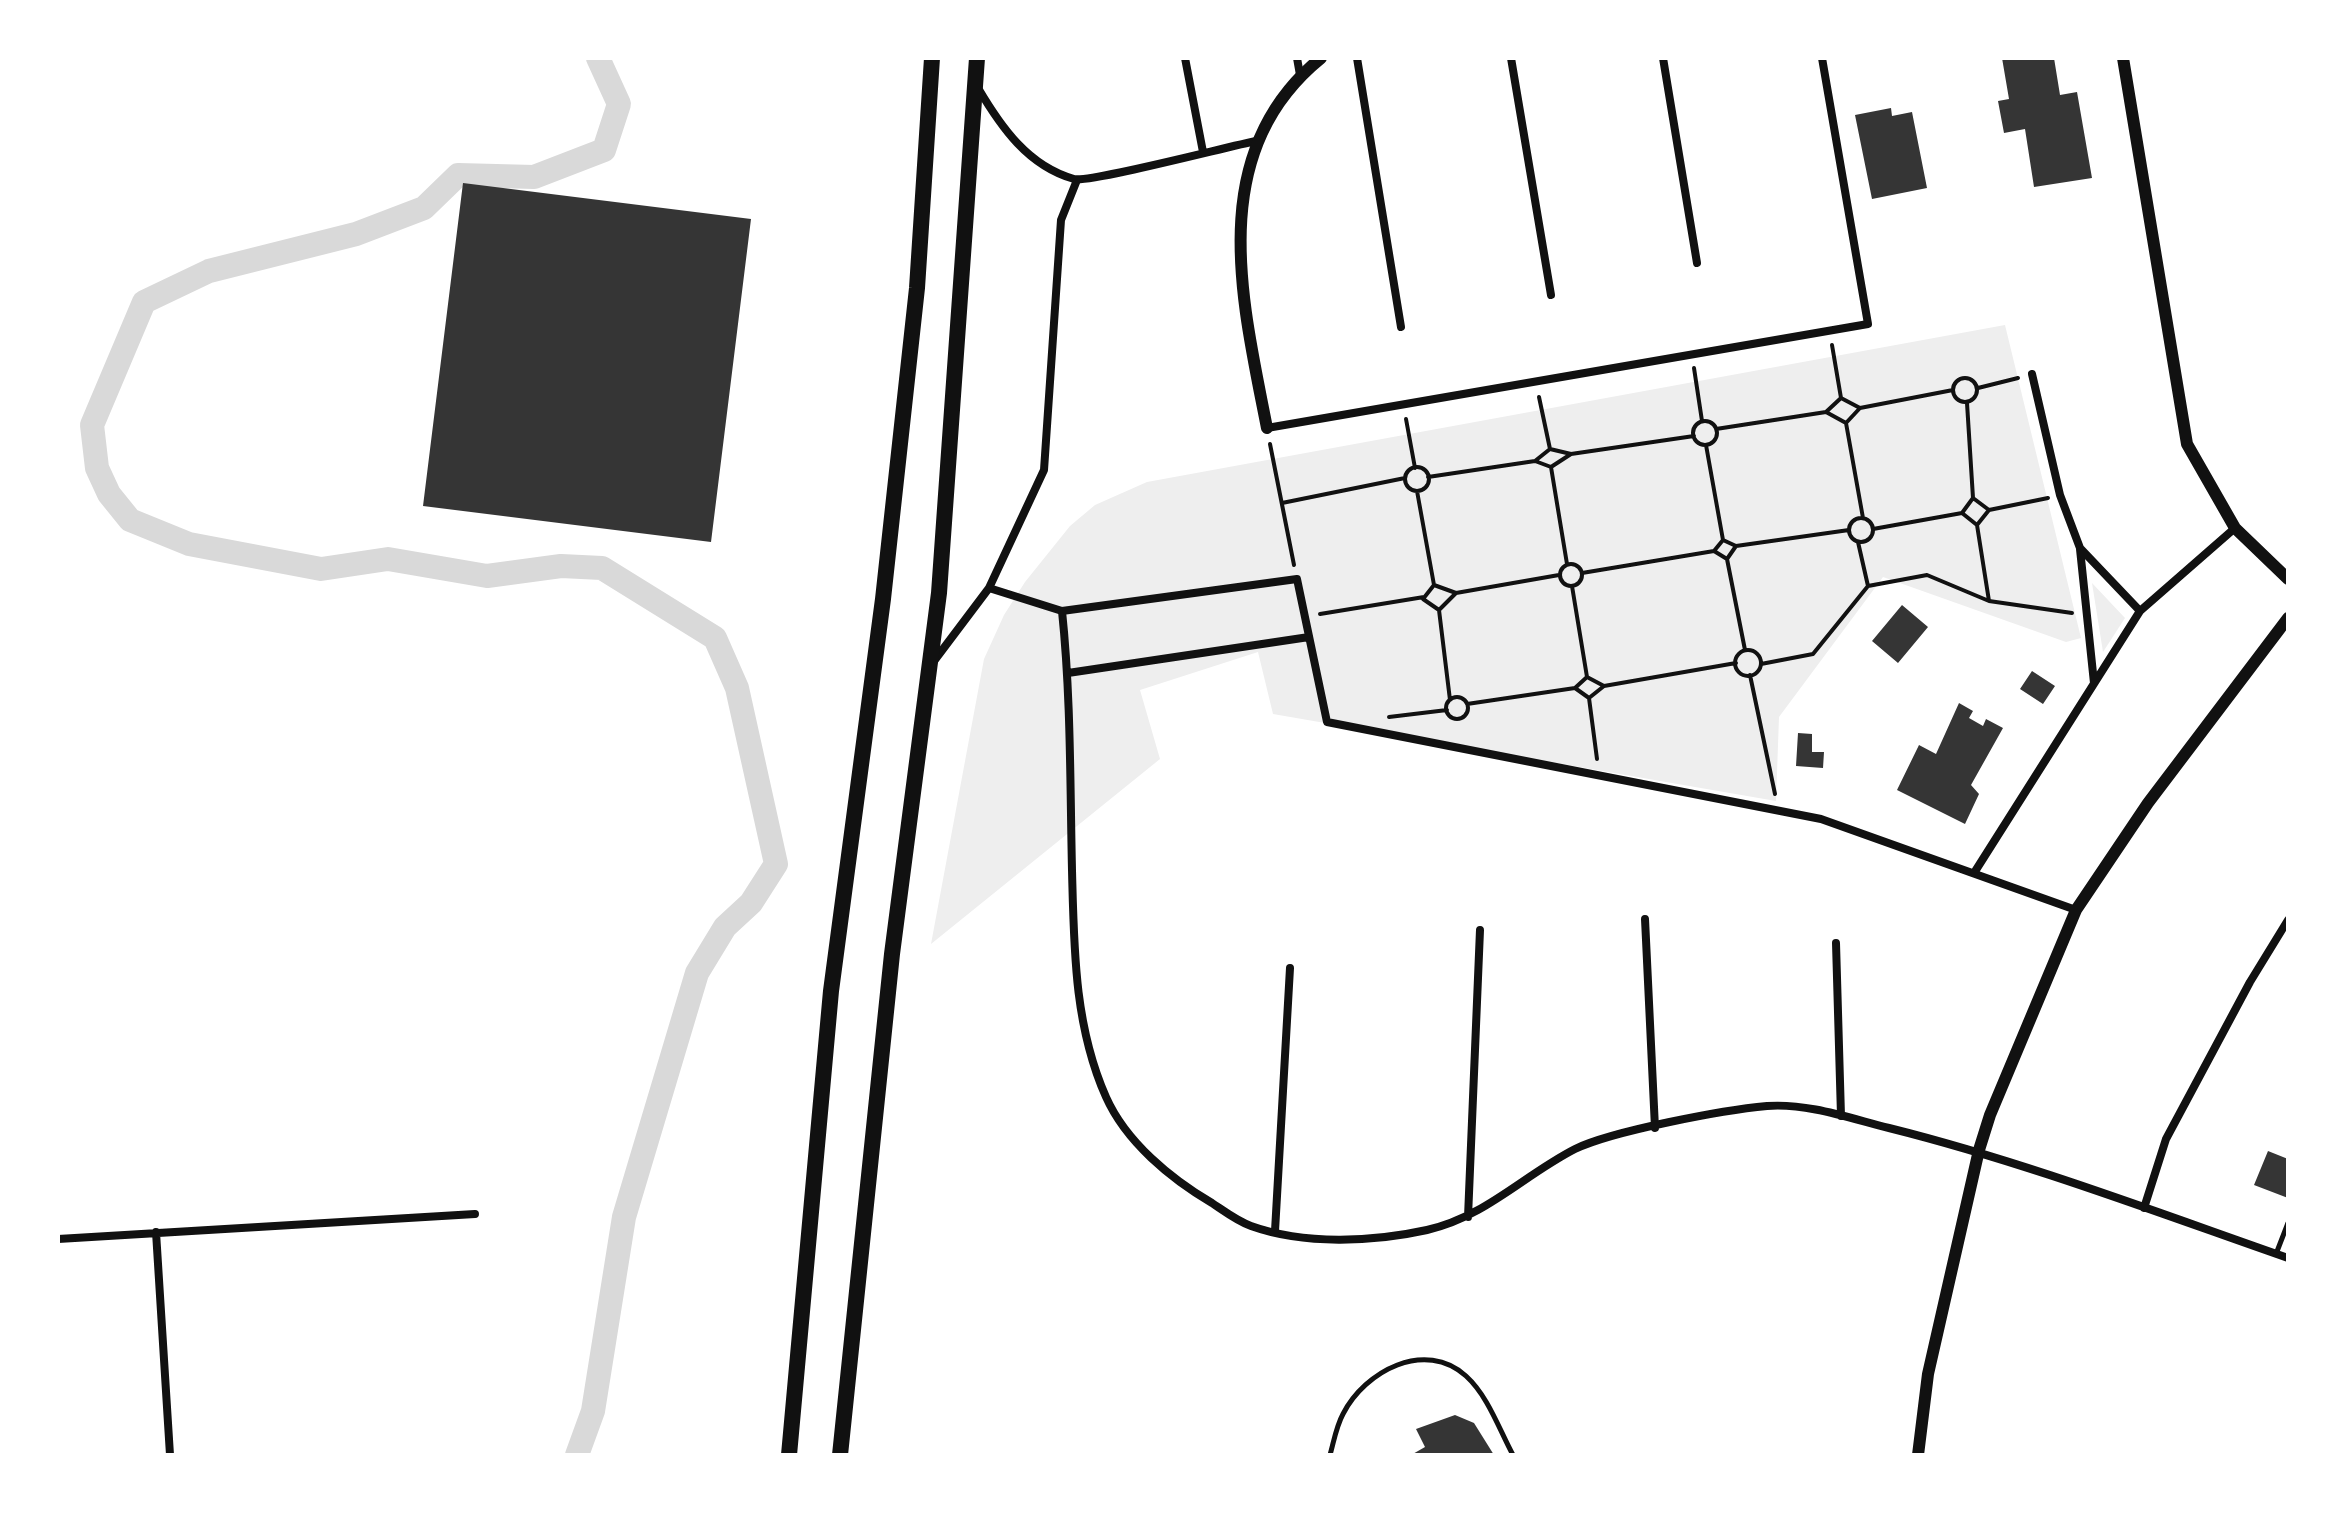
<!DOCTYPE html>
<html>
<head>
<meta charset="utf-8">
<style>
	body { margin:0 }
	#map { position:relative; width:2346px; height:1513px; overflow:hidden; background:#fff; font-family:Cabin,sans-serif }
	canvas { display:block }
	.frame { position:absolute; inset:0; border:60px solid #fff; pointer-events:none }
</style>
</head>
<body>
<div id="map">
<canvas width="2346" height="1513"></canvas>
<div class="frame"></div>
</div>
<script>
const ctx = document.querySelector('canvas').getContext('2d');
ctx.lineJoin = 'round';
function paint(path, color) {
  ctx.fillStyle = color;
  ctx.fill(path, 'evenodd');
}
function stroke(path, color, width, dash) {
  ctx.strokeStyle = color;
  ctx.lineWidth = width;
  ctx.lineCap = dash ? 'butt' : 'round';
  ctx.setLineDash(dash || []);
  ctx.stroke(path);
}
paint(new Path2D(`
	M2005,325l76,313 -15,4 -183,-65 -104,140 -3,84 -503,-87 -15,-62 -118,38 20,69 -229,185 53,-285 20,-44 21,-33 45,-56 25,-21 52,-23z
	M2092,583l33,35 -22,34z`), '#eee');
stroke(new Path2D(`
	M577,1455l16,-44 31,-194 73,-244 28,-46 26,-24 25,-39 -39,-176 -22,-50 -113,-70 -41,-2 -74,10 -99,-17 -67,10 -132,-25 -59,-24 -21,-26 -12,-26 -5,-43 52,-123 65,-31 147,-37 68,-26 34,-33 76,2 70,-27 15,-46 -21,-46`), '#d9d9d9', 24);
paint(new Path2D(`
	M2002,58h52l6,37 17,-3 15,86 -58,9 -9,-58 -21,4 -6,-32 11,-2z
	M1891,108l1,8 20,-4 15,76 -55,11 -17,-84z
	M463,183l288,36 -40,323 -288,-36z
	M1902,605l26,22 -30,36 -26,-22z
	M2032,671l23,15 -12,18 -23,-15z
	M1959,703l14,8 -4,7 14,8 3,-7 17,9 -32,57 8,9 -14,30 -68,-34 22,-45 17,9z
	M1798,733l14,1v18h12l-1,16 -27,-2z
	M2268,1151l20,8v39l-34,-13z
	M1455,1415l19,8 20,32h-83l14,-8 -9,-18z`), '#353535');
stroke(new Path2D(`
	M1832,345l9,53
	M1694,368l8,53
	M1953 390a12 12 0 1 1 24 0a12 12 0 1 1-24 0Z
	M1978,388l40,-10
	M1539,397l11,52
	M1967,403l6,95
	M1860,408l-19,-10 -15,14 20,11 14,-15 93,-18
	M1406,419l9,49
	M1693 433a12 12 0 1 1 24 0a12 12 0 1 1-24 0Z
	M1846,423l17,95
	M1716,429l110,-17
	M1270,444l24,121
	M1706,445l17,95
	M1571,454l-20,13 -16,-6 15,-12 21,5 123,-18
	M1551,467l16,97
	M1405 479a12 12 0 1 1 24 0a12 12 0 1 1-24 0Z
	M1428,477l107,-16
	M1417,491l17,94
	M1282,503l123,-25
	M1989,510l-16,-12 -11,15 15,12 12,-15 59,-12
	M1849 530a12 12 0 1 1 24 0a12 12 0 1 1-24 0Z
	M1977,525l12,76
	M1873,529l89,-16
	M1858,542l10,44
	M1736,546l-9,13 -13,-8 9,-11 13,6 113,-16
	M1727,559l18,91
	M1560 575a11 11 0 1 1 22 0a11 11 0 1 1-22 0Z
	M1582,573l132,-22
	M1572,586l15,91
	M1456,593l-17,17 -16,-11 11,-14 22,8 103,-18
	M1439,610l11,90
	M1320,614l104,-17
	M1735 663a13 13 0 1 1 26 0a13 13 0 1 1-26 0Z
	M1761,664l52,-10 55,-68 59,-11 62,26 83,12
	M1750,675l25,119
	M1604,686l-17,-9 -12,11 14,10 15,-12 132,-23
	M1446 708a11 11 0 1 1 22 0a11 11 0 1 1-22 0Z
	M1589,698l8,61
	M1467,704l108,-16
	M1389,717l58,-7`), '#111', 4);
stroke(new Path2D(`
	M2276,1254l12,-31
	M1330,1455c4,-14 6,-28 13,-41 22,-43 82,-75 123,-38 22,20 33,53 47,79`), '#111', 5);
stroke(new Path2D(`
	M1185,58l18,94
	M1297,58l3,17
	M1357,58l44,269
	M1511,58l40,237
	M1663,58l34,205
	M978,88c23,39 50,78 96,91 15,4 156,-33 182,-38
	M2032,374l28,121 20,53 60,63
	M1267,428l601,-104 -46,-266
	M2080,549l14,134
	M989,588l73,23c9,86 8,172 10,259 2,77 2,155 34,227 20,45 65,82 106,106 12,8 25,18 39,23 53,19 122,16 176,4 58,-13 97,-55 148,-81 37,-18 148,-39 192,-43 41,-3 82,12 122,22 136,34 267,84 399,130
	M1062,611l235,-32 30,143 494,97 255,91
	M934,661l55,-73 55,-118 17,-250 16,-40
	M1068,673l241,-36
	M1974,873l166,-262 95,-83
	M1645,919l10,209
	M1836,943l5,173
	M2144,1208l22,-69 84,-157 38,-62
	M1468,1217l12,-287
	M1275,1231l15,-263
	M156,1232l14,223
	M58,1239l417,-25`), '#111', 8);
stroke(new Path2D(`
	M2123,58l64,386 48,84 53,51
	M1267,428c-25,-128 -63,-275 54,-370
	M1918,1455l10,-81 51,-224 11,-35 86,-205 72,-107 140,-185`), '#111', 12);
stroke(new Path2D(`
	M789,1455l42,-464 52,-392 34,-311 15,-230
	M840,1455l52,-501 47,-361 38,-535`), '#111', 16);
</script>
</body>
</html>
